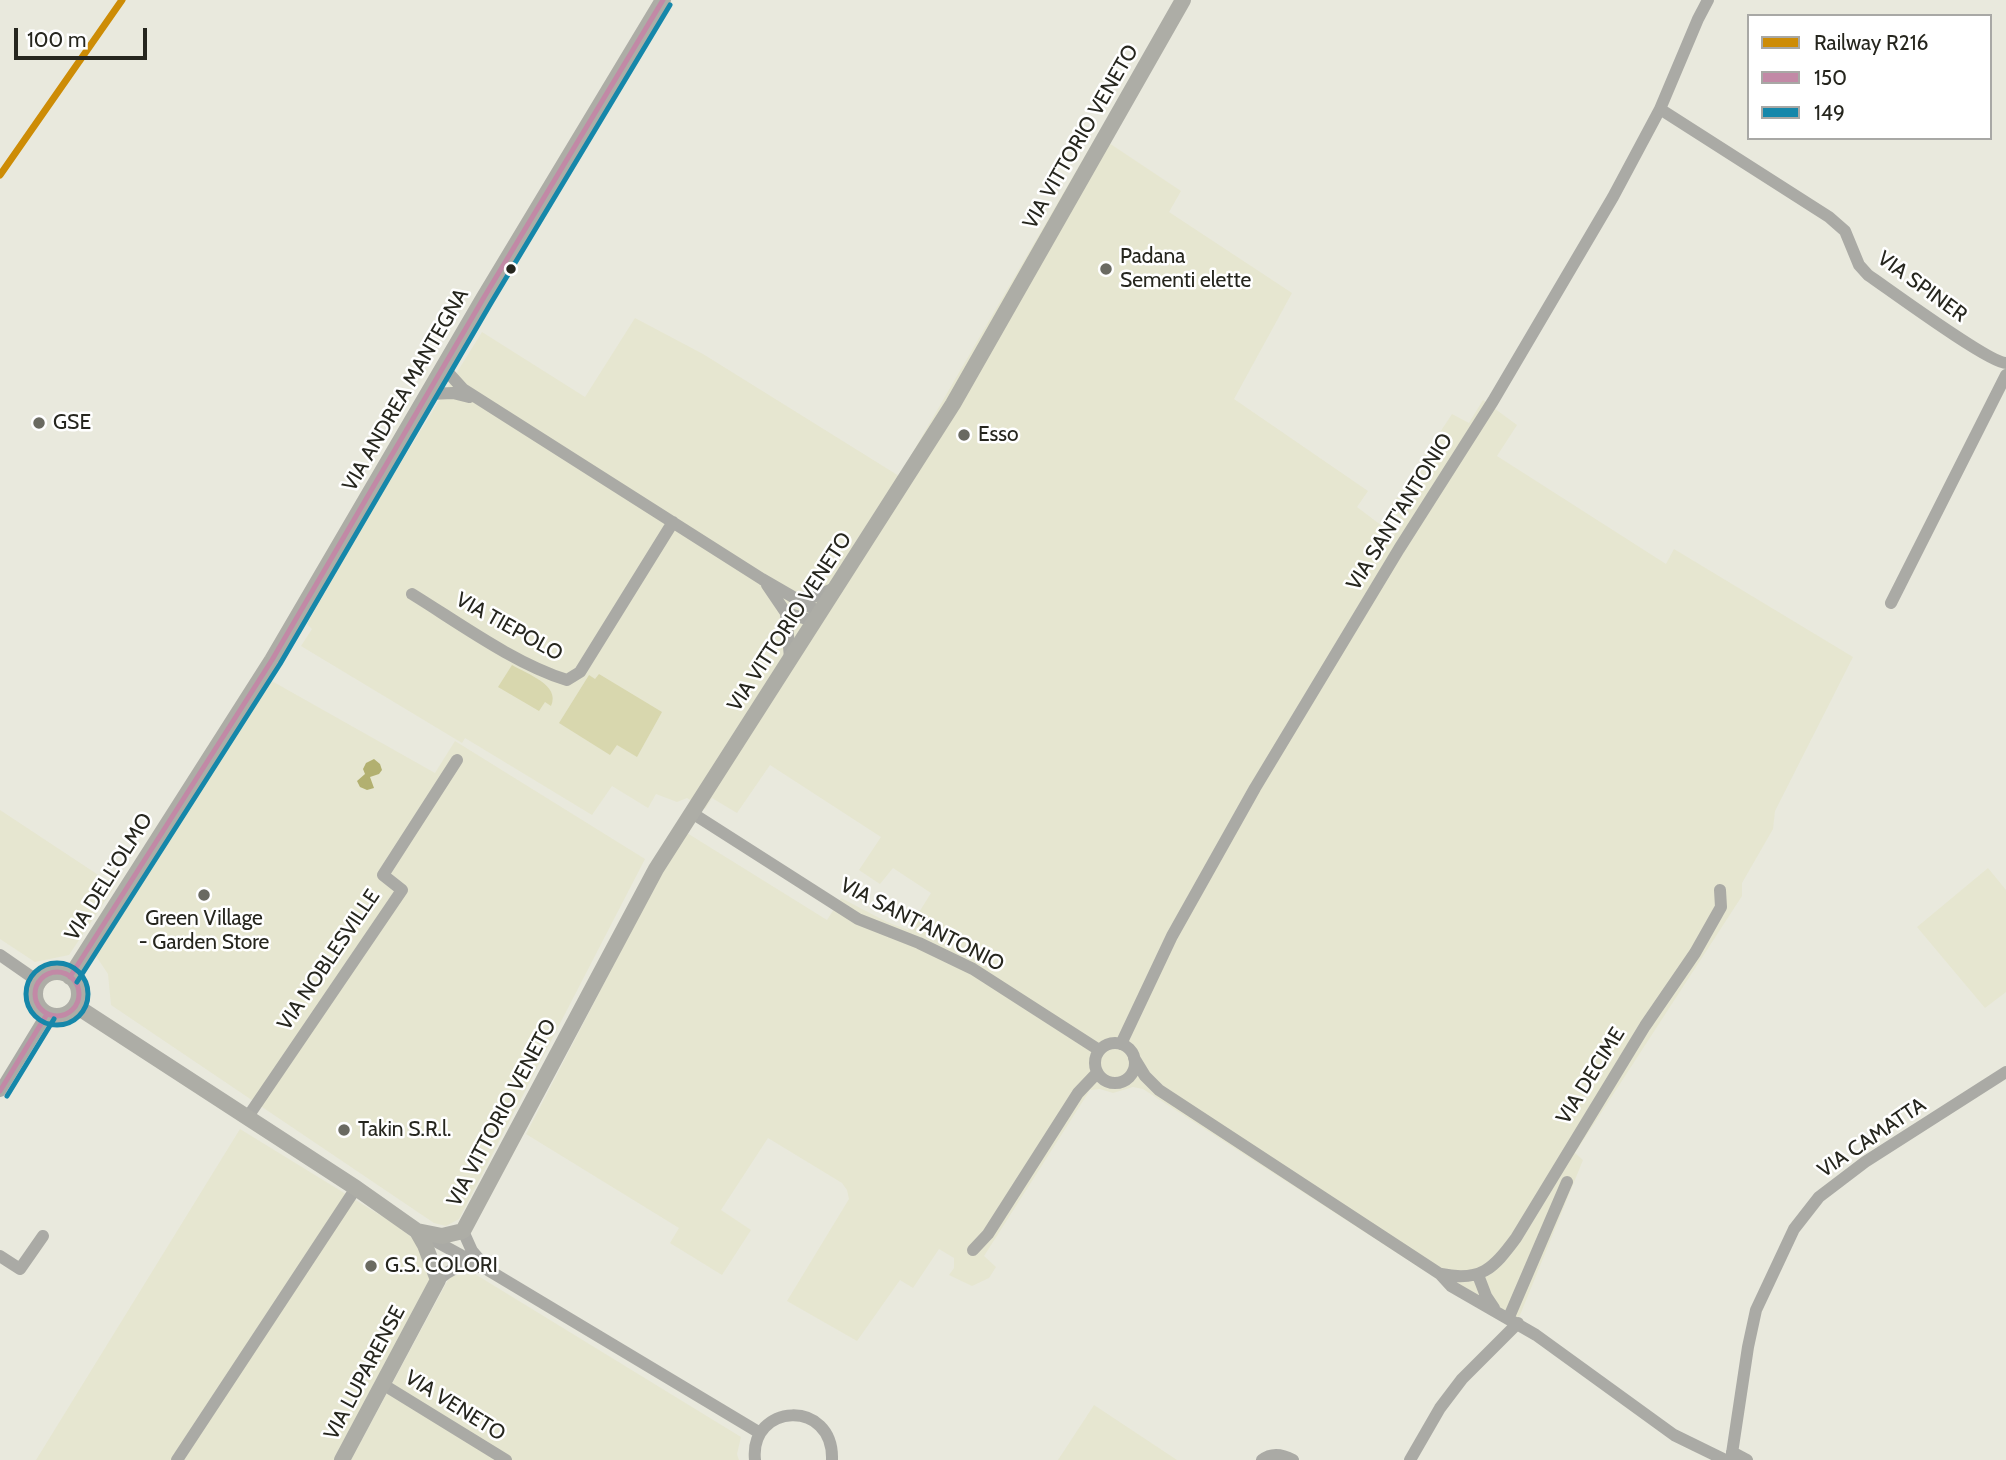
<!DOCTYPE html>
<html>
<head>
<meta charset="utf-8">
<style>
	body { margin:0 }
	#map { position:relative; width:2006px; height:1460px; overflow:hidden; background:#e9e9dd; font-family:Cabin,sans-serif }
	canvas { display:block }
	.legend { position:absolute; left:1747px; top:14px; width:245px; height:126px; box-sizing:border-box; background:#fff; border:2px solid #a8a8a5; margin:0; padding:9px 12px; list-style:none; font-size:21px; color:#26261e }
	.legend li { display:flex; align-items:center; gap:14px; height:35px }
	.legend b { width:35px; border:2px solid #a8a8a5 }
	.scale { position:absolute; left:14px; top:28px; width:133px; height:32px; box-sizing:border-box; border:4px solid #26261e; border-top:0; padding-left:9px; font-size:21px; line-height:24px; white-space:nowrap; color:#26261e; -webkit-text-stroke:5px #fff; paint-order:stroke }
</style>
</head>
<body>
<div id="map">
<canvas width="2006" height="1460"></canvas>
<ul class="legend">
<li><b style="height:9px;background:#cd8c06"></b>Railway R216</li>
<li><b style="height:9px;background:#c289a6"></b>150</li>
<li><b style="height:9px;background:#1587aa"></b>149</li>
</ul>
<div class="scale">100 m</div>
</div>
<script>
const ctx = document.querySelector('canvas').getContext('2d');
ctx.lineJoin = 'round';
function paint(path, color) {
  ctx.fillStyle = color;
  ctx.fill(path, 'evenodd');
}
function stroke(path, color, width, dash) {
  ctx.strokeStyle = color;
  ctx.lineWidth = width;
  ctx.lineCap = dash ? 'butt' : 'round';
  ctx.setLineDash(dash || []);
  ctx.stroke(path);
}
function write(font, color, halo, rows, align = 'center') {
  ctx.font = font + ' Cabin,sans-serif';
  ctx.lineWidth = 5;
  ctx.setLineDash([]);
  ctx.textBaseline = 'middle';
  ctx.strokeStyle = halo;
  ctx.fillStyle = color;
  for (const [text, x, y, turn = 0] of rows) {
    ctx.save();
    ctx.translate(x, y);
    ctx.rotate((+turn || 0) * Math.PI / 180);
    ctx.textAlign = isNaN(turn) ? turn : align;
    if (halo) ctx.strokeText(text, 0, 0);
    ctx.fillText(text, 0, 0);
    ctx.restore();
  }
}
paint(new Path2D(`
	M1097,135l84,56 -12,21 123,81 -58,106 134,92 -11,16 37,28 9,-10 -16,-12 65,-99 17,9 14,-23 34,25 -20,31 169,108 8,-15 179,108 -78,154 -2,18 -31,54v13l-167,257 8,7 -63,155 -8,8 -56,-32 -313,-202 -10,-2 -20,6 -13,-4 -10,1 -106,166 12,11 -7,11 -17,8 -23,-11 5,-7v-10l-15,-9 -26,39 -13,-8 -43,61 -70,-40 62,-102 -2,-9 -5,-7 -74,-45 -47,72 30,20 -29,45 -52,-32 9,-15 -153,-94 142,-274 19,-27 140,87 14,-22 46,24 21,8 23,-37 -38,-25 -13,16 -21,-14 22,-33 -111,-72 -33,48 -25,-15 -7,11 -18,-11 -10,4 -21,-8 -8,14 -36,-22 -20,29 -127,-77 -3,5 -161,-97 11,-17 -5,-5 68,-120 107,-172 103,65 50,-79 68,36 196,122z
	M270,680l165,93 20,-32 190,118 -186,360 -13,7 -12,-3 -323,-218 -3,-31 -12,-18z
	M0,810l115,76 -46,69 -34,7 -35,-23z
	M1988,868l18,22v102l-21,16 -68,-81z
	M240,1129l153,94 26,20 13,37 -96,180h-300z
	M470,1271l271,166 -4,17 2,6h-388l99,-184 5,-3z
	M1094,1405l83,55h-119z`), '#e6e6d0');
paint(new Path2D(`
	M512,665c15,9 49,20 39,41l-6,-4 -6,9 -41,-24z
	M599,674l63,38 -25,45 -20,-12 -7,10 -51,-32 30,-48 6,4z`), '#d8d7ae');
paint(new Path2D(`
	M374,759l6,5 2,6 -3,4 -9,3 4,11 -7,2 -7,-3 -3,-6 8,-7 -2,-5 3,-6z`), '#b2b070');
stroke(new Path2D(`
	M1660,109l169,108 16,14 14,34 9,10c22,15 121,88 138,88
	M444,368l19,21 299,190 57,33
	M429,394l24,-1 16,4
	M767,585l19,28 4,45
	M412,594c47,29 103,70 155,86l13,-8 93,-150
	M799,598l15,-1 23,-10
	M1891,603l115,-228
	M786,613l28,8
	M692,813l166,106 61,24 54,26 126,81
	M0,955l39,27
	M1095 1063a20 20 0 1 1 40 0a20 20 0 1 1-40 0Z
	M1121,1044l51,-108 83,-148 144,-239 94,-148 120,-204 47,-88 38,-90 10,-19
	M1134,1058l11,18 14,14 281,184 11,12 85,49 138,100 51,25
	M0,1091l47,-77
	M247,1118l155,-228 -19,-15 74,-115
	M463,1231l9,20 11,13
	M426,1236l62,34 272,163
	M973,1250l15,-16 90,-141 19,-20
	M0,1256l20,13 23,-33
	M1441,1274c40,8 52,-5 75,-36l129,-212 50,-73 26,-46 -1,-17
	M1478,1275l8,21 8,12
	M438,1280c13,-11 23,-17 39,-13
	M1509,1317l58,-135
	M384,1385l122,75
	M1732,1452l15,8
	M177,1460l179,-272
	M755,1460c-6,-57 79,-62 77,0
	M1262,1460c10,-8 20,-6 31,0
	M1410,1460l30,-52 22,-29 56,-56
	M1731,1460l17,-113 8,-37 38,-81 25,-32 46,-35 141,-90`), '#aaaaa5', 12);
stroke(new Path2D(`
	M35 994a22 22 0 1 1 44 0a22 22 0 1 1-44 0Z
	M70,977l202,-317 211,-361 180,-299
	M76,1006l280,182 61,43 25,5 21,-5 193,-362 297,-465 230,-404
	M342,1460l96,-180 -13,-35 -8,-14`), '#adada6', 16);
stroke(new Path2D(`
	M35 994a22 22 0 1 1 44 0a22 22 0 1 1-44 0Z
	M70,977l202,-317 211,-361 180,-299
	M0,1091l47,-77`), '#c289a6', 5);
stroke(new Path2D(`
	M26 994a31 31 0 1 1 62 0a31 31 0 1 1-62 0Z
	M77,982l203,-318 211,-361 179,-298
	M7,1096l47,-77`), '#1587aa', 5);
stroke(new Path2D(`
	M0,175l122,-175`), '#cd8c06', 7);
for (const [x, y, r, color] of [
	[511,269,6,"#26261e"],
	[1106,269,7,"#6a6a61"],
	[39,423,7,"#6a6a61"],
	[964,435,7,"#6a6a61"],
	[204,895,7,"#6a6a61"],
	[344,1130,7,"#6a6a61"],
	[371,1266,7,"#6a6a61"]
]) {
  const dot = new Path2D();
  dot.arc(x, y, r, 0, 2 * Math.PI);
  ctx.fillStyle = color;
  ctx.fill(dot);
  stroke(dot, '#fff', 2.5);
}
write('21px', '#26261e', '#fff', [
	["VIA VITTORIO VENETO",1081,137,-60],
	["VIA SPINER",1922,287,36],
	["VIA ANDREA MANTEGNA",406,390,-60],
	["VIA SANT'ANTONIO",1400,512,-58],
	["VIA VITTORIO VENETO",790,622,-57],
	["VIA TIEPOLO",509,627,29],
	["VIA DELL'OLMO",109,877,-58],
	["VIA SANT'ANTONIO",922,925,27],
	["VIA NOBLESVILLE",329,960,-56],
	["VIA DECIME",1591,1076,-58],
	["VIA VITTORIO VENETO",502,1113,-62],
	["VIA CAMATTA",1872,1138,-34],
	["VIA LUPARENSE",365,1373,-62],
	["VIA VENETO",455,1406,32]
]);
write('21px', '#26261e', '#fff', [
	["Padana",1120,257],
	["Sementi elette",1120,281],
	["GSE",53,423],
	["Esso",978,435],
	["Green Village",204,919,"center"],
	["- Garden Store",204,943,"center"],
	["Takin S.R.l.",358,1130],
	["G.S. COLORI",385,1266]
], 'left');
</script>
</body>
</html>
